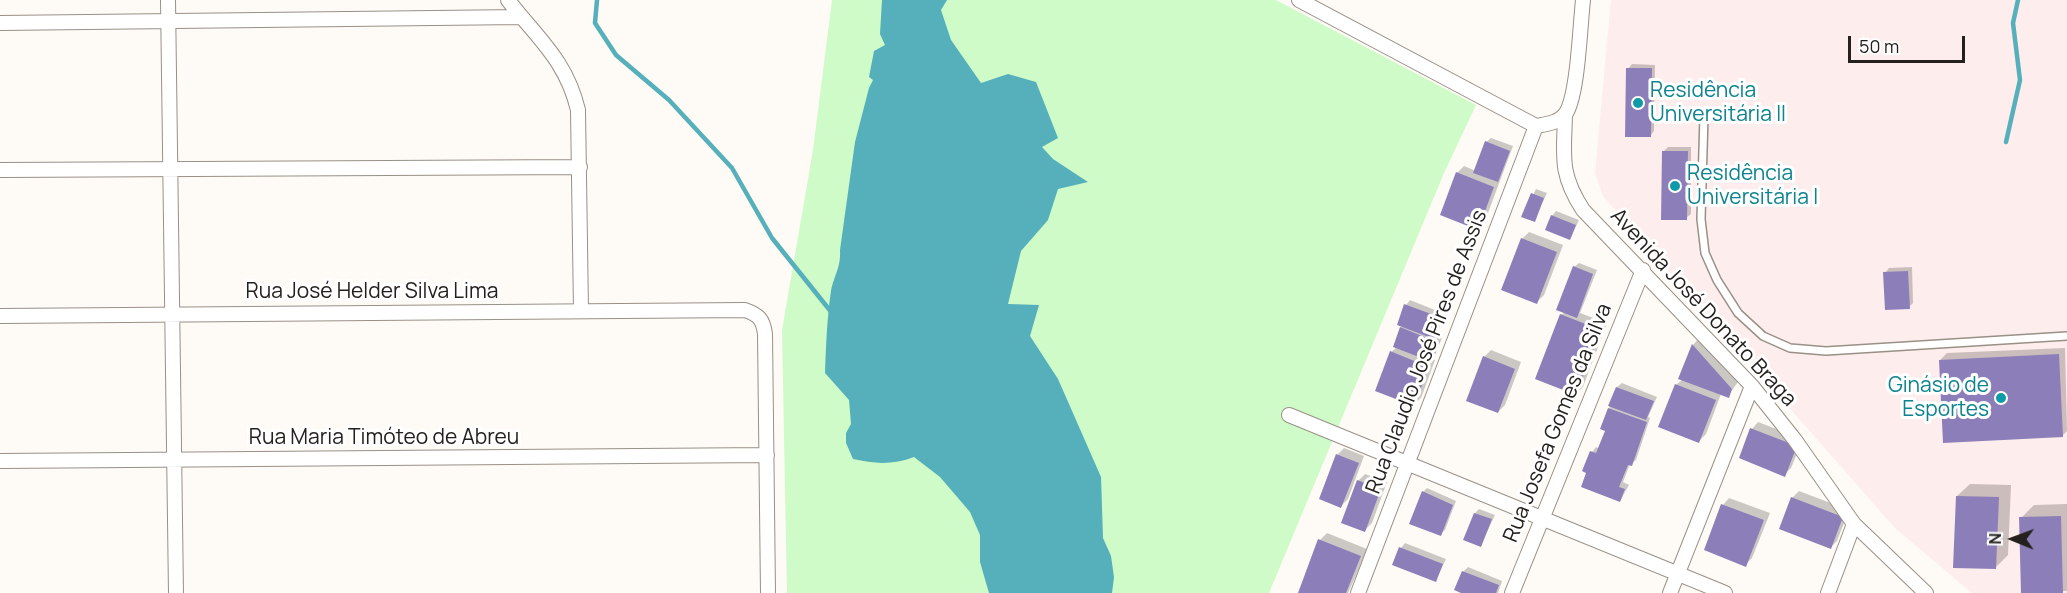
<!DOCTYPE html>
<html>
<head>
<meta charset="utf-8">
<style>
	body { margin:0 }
	#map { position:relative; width:2067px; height:593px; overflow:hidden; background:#fefaf6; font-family:Manrope,sans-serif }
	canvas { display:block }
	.north { position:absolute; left:1983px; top:509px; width:60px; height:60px; -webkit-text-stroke:4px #fff; paint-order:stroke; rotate:271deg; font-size:16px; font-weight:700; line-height:24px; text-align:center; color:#24201d }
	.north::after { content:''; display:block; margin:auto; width:21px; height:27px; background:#24201d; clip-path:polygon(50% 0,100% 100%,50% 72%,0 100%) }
	.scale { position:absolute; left:1848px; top:36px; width:117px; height:27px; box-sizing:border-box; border:3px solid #24201d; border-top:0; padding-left:8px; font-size:18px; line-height:21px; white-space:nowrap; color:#24201d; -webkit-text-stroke:4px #fff; paint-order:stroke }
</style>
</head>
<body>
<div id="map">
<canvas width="2067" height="593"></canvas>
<div class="north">N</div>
<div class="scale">50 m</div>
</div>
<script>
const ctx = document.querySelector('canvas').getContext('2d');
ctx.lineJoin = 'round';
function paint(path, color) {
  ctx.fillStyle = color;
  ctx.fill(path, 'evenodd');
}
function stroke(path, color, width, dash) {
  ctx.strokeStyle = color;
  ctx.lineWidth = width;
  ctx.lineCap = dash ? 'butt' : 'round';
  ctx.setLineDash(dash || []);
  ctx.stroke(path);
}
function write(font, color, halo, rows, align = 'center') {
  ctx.font = font + ' Manrope,sans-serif';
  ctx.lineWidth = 6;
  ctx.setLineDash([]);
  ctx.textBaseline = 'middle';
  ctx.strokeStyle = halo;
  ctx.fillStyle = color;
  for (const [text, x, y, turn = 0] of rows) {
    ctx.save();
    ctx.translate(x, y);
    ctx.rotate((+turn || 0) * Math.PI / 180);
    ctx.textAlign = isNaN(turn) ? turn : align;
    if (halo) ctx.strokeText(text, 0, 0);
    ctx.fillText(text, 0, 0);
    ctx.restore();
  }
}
paint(new Path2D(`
	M1611,0h456v593h-95l-77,-65 -292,-332 -8,-23z`), '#fdedec');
paint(new Path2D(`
	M832,0h444l200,105 -32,68 -175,420h-482l-5,-263 31,-180z`), '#cefbc7');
paint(new Path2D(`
	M882,0h65l-6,10 10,30 30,43 27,-9 28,8 22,56 -16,9 11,12 35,23 -30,7 -10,31 -27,31 -13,53 31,1 -9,31 28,43 43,98 2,61 8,18 3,21 -2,16h-123l-9,-31v-27l-10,-23 -30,-35 -26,-20c-21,8 -39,7 -61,2l-7,-16v-10l5,-9 -2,-24 -24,-27c1,-27 2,-55 6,-82 3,-16 10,-23 9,-41l15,-108 14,-54 4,-8 -4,-3 5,-26 11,-6 -5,-11z`), '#55b0bc');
paint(new Path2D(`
	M1632,64l23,1 -1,66 -4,5 -22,-67z
	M1491,138l22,8 -28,75 -7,7 -21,-55 7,-7 12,5 10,-29z
	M1668,147h23v67l-5,4 -22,-67z
	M1536,189l11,4 -13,28 -11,-5z
	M1556,211l23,9 -9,19 -18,-23z
	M1529,232l34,13 -19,50 -7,7 -15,-63z
	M1579,263l18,7 -17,43 27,10 -24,64 -7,7 -15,-79 4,-3 9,-45z
	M1912,267l1,36 -4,4 -24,-34 4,-5z
	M1410,300l35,14 -9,22 6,2 -9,21 2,1 -14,38 -7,6 -23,-52 6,-5 9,-42z
	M1699,338l39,44 -10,14 -7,-2 -15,40 -7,7 -23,-56 7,-6 -3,-1 13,-33z
	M2065,348l2,83 -5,5 -122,-76 7,-7z
	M1491,350l30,12 -16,43 -7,7 -14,-55z
	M1622,383l35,14 -9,20 2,1 -14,42 -6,4 -7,18 6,3 -9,16 -28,-49 4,-5 4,2 7,-18 -5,-2 15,-42z
	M1758,422l45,17 -12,29 -7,7 -44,-17 12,-29z
	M1344,448l20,8 -16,43 -7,7 -4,-51z
	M1365,474l22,8 -15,41 -7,7 -7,-49z
	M1970,484l41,1 -3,70 -13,13 -38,-72z
	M1427,488l29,13 -11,29 -5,4 -17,-42z
	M1799,491l50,19 -12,31 -7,7 -38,-50z
	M1729,498l41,15 -18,45 -7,7 -39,-16 17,-44z
	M2067,504v87l-45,2 -1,-75 13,-13z
	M1479,509l16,6 -14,30 -6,-32z
	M1327,533l40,16 -9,22 -10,22h-48l20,-53z
	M1405,543l41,16 -10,21 -35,-32z
	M1468,567l34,14 -4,12h-33l-2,-21z`), '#0003');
stroke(new Path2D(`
	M597,0l-2,23 21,32 53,45 63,68 40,70 60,75
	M2006,142l14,-62 -7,-57 5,-23`), '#55b0bc', 4.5);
paint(new Path2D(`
	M1626,68h26l-1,69h-26z
	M1485,141l25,10 -12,31 -25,-9z
	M1662,151h26l-1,69h-26z
	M1456,172l38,15 -16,43 -38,-15z
	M1531,193l13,5 -9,24 -14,-5z
	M1551,215l25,10 -6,15 -25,-10z
	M1521,238l36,14 -20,52 -36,-14z
	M1573,266l20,8 -16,44 -21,-8z
	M1908,271l2,38 -25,1 -2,-38z
	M1404,304l38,14 -8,21 -37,-14z
	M1560,314l41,16 -25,65 -41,-16z
	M1400,327l39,16 -7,19 -39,-15z
	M1692,344l40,45 -3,9 -51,-19z
	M1390,351l39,16 -15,39 -39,-15z
	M2059,354l4,83 -120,6 -4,-83z
	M1483,356l32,13 -17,44 -32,-12z
	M1675,384l41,16 -17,43 -41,-16z
	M1616,387l38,14 -8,19 -38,-14z
	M1608,408l39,14 -15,44 -4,-1 -9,22 6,2 -5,13 -39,-15 5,-14 -4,-2 8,-20 6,2 9,-22 -5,-2z
	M1750,428l47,18 -12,31 -46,-19z
	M1336,454l23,9 -18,45 -22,-9z
	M1357,480l24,9 -16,43 -24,-9z
	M1422,491l31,14 -12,31 -32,-12z
	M1956,496l43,1 -3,72 -43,-1z
	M1791,497l52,20 -12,32 -52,-20z
	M1721,504l43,16 -18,47 -42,-17z
	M1474,513l18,6 -11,28 -18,-7z
	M2061,516l2,77h-42l-2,-76z
	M1318,539l43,17 -15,37h-48z
	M1399,547l44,17 -7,18 -44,-17z
	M1462,571l37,14 -3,8h-35l-7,-3z`), '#8c7fb9');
const service = new Path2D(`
	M1704,116l-3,103 4,34 12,27 21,33 25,23 27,12 36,3 241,-15`);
const minor = new Path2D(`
	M168,0l8,593
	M508,0c30,39 58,60 70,110l3,201
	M1299,0l237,126c11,-2 23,-3 30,-13 12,-19 14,-87 17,-113
	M0,23l521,-6
	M1565,115c-1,41 -6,58 18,95l169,176 43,54 59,84 72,69
	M0,170l580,-3
	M0,316l745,-6c14,5 18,9 20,24l3,259
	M1289,415l436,178
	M0,461l767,-6
	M1358,593l178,-467
	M1512,593l131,-323
	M1670,593l82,-207
	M1828,593l26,-69`);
stroke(service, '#999087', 10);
stroke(minor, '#999087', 16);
stroke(service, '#fff', 7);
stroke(minor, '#fff', 14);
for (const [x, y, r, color] of [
	[1638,103,6,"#0f9aa8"],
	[1675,186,6,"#0f9aa8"],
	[2001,398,6,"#0f9aa8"]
]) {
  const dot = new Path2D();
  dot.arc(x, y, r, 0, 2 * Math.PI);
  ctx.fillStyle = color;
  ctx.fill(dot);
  stroke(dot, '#fff', 2);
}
write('21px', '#0d838f', '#fff', [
	["Residência",1650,91],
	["Universitária II",1650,115],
	["Residência",1687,174],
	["Universitária I",1687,198],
	["Ginásio de",1989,386,"right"],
	["Esportes",1989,410,"right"]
], 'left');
write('21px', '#24201d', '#fff', [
	["Rua José Helder Silva Lima",372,292],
	["Avenida José Donato Braga",1703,308,47],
	["Rua Claudio José Pires de Assis",1427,352,-69],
	["Rua Josefa Gomes da Silva",1558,423,-68],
	["Rua Maria Timóteo de Abreu",384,438]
]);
</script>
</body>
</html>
